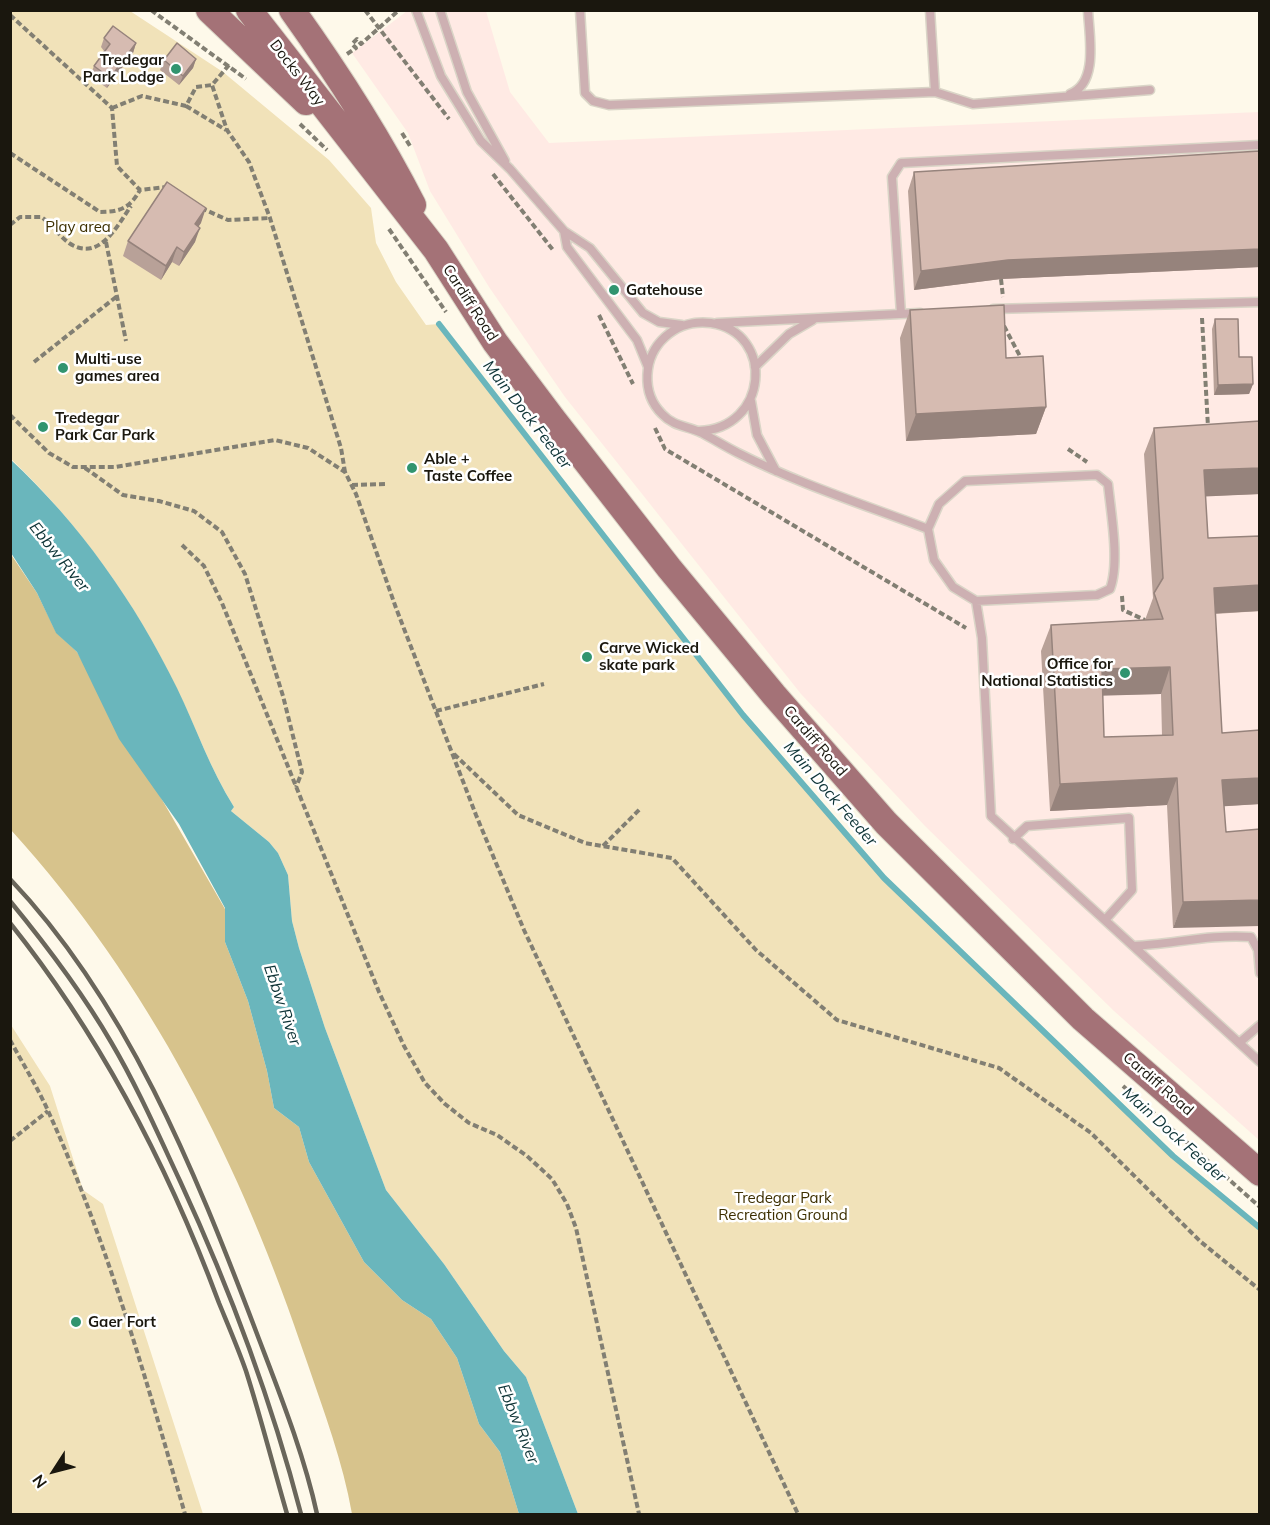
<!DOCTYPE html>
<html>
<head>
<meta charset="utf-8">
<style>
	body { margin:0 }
	#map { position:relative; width:1270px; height:1525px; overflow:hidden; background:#fef9ea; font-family:Mulish,sans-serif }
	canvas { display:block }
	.frame { position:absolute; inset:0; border:12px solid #1a170e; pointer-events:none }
	.north { position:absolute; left:24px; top:1441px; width:60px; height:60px; -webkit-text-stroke:4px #fff; paint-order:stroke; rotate:234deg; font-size:16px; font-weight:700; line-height:24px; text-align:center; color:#1a170e }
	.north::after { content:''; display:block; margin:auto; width:21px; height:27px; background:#1a170e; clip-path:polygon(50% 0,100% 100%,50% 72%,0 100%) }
</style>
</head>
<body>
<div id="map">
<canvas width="1270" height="1525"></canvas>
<div class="frame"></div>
<div class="north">N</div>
</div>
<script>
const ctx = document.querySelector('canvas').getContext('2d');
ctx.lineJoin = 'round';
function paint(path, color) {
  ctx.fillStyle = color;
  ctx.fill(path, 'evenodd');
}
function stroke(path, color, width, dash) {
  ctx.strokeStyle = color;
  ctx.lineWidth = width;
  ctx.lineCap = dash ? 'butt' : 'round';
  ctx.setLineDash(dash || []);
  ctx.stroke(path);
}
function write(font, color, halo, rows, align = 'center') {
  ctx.font = font + ' Mulish,sans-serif';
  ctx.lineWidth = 5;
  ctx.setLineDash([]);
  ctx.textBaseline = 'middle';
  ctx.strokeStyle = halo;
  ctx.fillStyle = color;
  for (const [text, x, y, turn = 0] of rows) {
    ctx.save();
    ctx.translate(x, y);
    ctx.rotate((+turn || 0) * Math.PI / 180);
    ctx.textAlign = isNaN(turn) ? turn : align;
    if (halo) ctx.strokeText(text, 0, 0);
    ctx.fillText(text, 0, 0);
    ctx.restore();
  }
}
paint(new Path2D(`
	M407,11h79l24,81 39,51 710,-31v1028l-145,-129 -189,-185 -124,-132 -236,-297 -76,-110 -59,-96 -22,-58 -56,-80z`), '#ffeae4');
paint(new Path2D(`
	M11,11h119l93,61 106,88 42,48 5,35 20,39 30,43 13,-1 304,391 141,163 289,278 86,72v286h-681l-52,-137 -22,-26 -60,-87 -58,-74 -61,-162 -26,-80 -7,-27 -4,-46 -10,-22 -9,-11 -38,-31 3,-4c-24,-38 -38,-80 -58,-120 -41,-85 -96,-162 -165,-228z
	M11,1025l39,61 33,104 20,14 100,310h-192z`), '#f1e2b9');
paint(new Path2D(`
	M10,553l27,40 19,39 21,20 148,257v33l23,59 19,70 7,37 25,19 10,35 55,100 38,38 29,19 26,39 22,66 21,28 19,62h-167c-9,-52 -28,-102 -45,-152 -65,-196 -157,-379 -296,-532z`), '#d7c38c');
paint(new Path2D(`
	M10,459c70,65 125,143 167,229 19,39 33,81 57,119l-3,4 38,31 9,11 10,22 4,46 7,27 26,80 61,162 58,74 60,87 22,26 52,137h-59l-19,-62 -21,-28 -22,-66 -26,-39 -29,-19 -38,-38 -55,-100 -10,-35 -25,-19 -7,-37 -19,-70 -23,-59v-34l-46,-84 -60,-85 -42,-87 -21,-19 -19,-40 -26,-40z`), '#6ab6bc');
stroke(new Path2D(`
	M439,324l304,391 141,163 289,278 87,72`), '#6ab6bc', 6);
const lane = new Path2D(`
	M416,10l25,66 40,65 29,28 54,62 26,17 53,65 16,9 23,3
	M440,10l27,82 38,69
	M580,10l5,83 8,8 16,4 326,-13 38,12 177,-14
	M930,10l5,82
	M1070,94c29,-11 19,-59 18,-84
	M564,231l3,16 70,93 11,27
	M993,309l267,-7
	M901,314l-9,-137 9,-14 359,-18
	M717,323l203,-10
	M755,367l34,-33 24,-14
	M751,401l6,34 19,36
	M699,431c69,-2 77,-98 12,-108 -16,-2 -33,2 -46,14 -22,20 -24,56 -3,77 12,13 26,12 40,19 13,7 24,14 36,20 61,31 127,52 190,76
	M1097,475l11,9c3,29 12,79 2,105l-13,6 -121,6 -23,-14 -19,-27 -6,-31 11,-25 26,-23z
	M976,601l6,37 9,178 269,246
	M1013,839l14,-13 102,-8 3,72 -27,30
	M1134,946c39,-2 77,-12 117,-9l7,13 2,23
	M1239,1043l21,-18`);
const primary = new Path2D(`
	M209,10l97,92
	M249,10l187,240 59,92 58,77 116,149 105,127 112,128 197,196 177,154
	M292,10c45,63 86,126 121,195`);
stroke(lane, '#dad5c7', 11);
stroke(primary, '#dad5c7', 28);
stroke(new Path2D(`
	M151,10l95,69
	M365,10l84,109
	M10,15l102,93 5,58 23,24 26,-3
	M347,54l9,-6 -4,-4 5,-5 4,5 38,-34
	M229,65l-17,20 15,45 22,32 21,56 71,230 4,24
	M186,106l40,24
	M112,108l30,-12 44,10 10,-19 16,-2
	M300,124l27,26
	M402,133l8,13
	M10,153l90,59c20,0 30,-4 40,-22
	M493,174l60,76
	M201,208l27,12 42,-2
	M10,225l10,-8h21c11,7 18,19 28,26 30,20 48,-17 62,-37
	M389,229l57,83
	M106,242l20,99
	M1001,279l2,18
	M599,315l34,69
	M1202,318l6,109
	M1004,326l18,34
	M34,362l82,-65
	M10,415l39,38 24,14h42l160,-27 33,8 37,24 11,22 40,114 80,207 48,115 274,584
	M655,428l10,21 301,179
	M1068,449l19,13
	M85,468l38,27 36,6 35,10 28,21 23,42 38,122 19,76 -6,15
	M352,485l34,-1
	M182,545l22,21 18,37 157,389 25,54 21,37 20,21 24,19 28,12 30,21 25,23 15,25 9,24 63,286
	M1122,596l1,14 22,10
	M436,711l108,-27
	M454,754l64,61 67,28 87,15 84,92 81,70 162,48 92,65 110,109 59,48
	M603,846l38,-38
	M10,1040c13,24 28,48 39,73 58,128 97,266 136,401
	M1123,1086l137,121
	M10,1141l38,-30`), '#827f73', 4, [6, 3]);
stroke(lane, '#cdb0b2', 8);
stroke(primary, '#a47277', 26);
stroke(new Path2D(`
	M10,879c117,123 184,290 244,447 23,61 49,124 63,188
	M10,901c37,45 72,91 101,141 26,44 47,92 69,139 50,108 91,218 121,333
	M10,923c92,115 158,243 209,380 9,22 19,45 27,68 15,47 27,95 41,143`), '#6a665b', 4.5);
paint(new Path2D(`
	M104,38l32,5 -3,10 -26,35 -17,-12 4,-10 10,-15 -3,-4z
	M196,59l-3,9 -14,17 -19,-15 4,-10z
	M1260,151v116l-259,12 -87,11 -6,-99 6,-19z
	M201,223l-3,3 -3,16 -16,24 -7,-4 -11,18 -38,-24 5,-15z
	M910,310l96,48 40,49 -10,27 -130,7 -6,-103z
	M1215,319l24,38 14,27 -4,10 -35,1 -2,-66z
	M1154,428l106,66 -55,2 3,42 52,-2v75l-45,3 7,119 38,71 -36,2 -51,122 -6,-123 -117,6 -9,-160 10,-26 94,-5 8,-22 -9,-144zM1161,694l1,42 -58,1 -2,-42z`), '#b8a198');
paint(new Path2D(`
	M136,43l-3,10 -26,35 3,-10z
	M196,59l-3,9 -14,17 4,-9z
	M206,208l-5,15 -11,16 5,-15z
	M200,228l-5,14 -16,24 5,-14z
	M177,247l-5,15 -11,18 5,-14z
	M1260,249v18l-259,12 -87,11 7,-19 87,-11z
	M1253,384l-4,10 -35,1 4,-10z
	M1046,407l-10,27 -130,7 10,-27z
	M1260,468v26l-66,3 10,-27z
	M1260,585v26l-56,3 10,-26z
	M1170,667l-9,27 -69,2 10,-27z
	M1177,778l-10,27 -117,6 10,-27z
	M1260,778v26l-47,3 9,-27z
	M1260,900v26l-87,2 10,-26z`), '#96837c');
const building = new Path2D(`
	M113,26l23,17 -26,35 -16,-12 16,-22 -6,-6z
	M177,43l19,16 -13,17 -19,-16z
	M1260,151v98l-252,11 -87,11 -7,-99z
	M167,182l39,26 -11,16 5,4 -16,24 -7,-5 -11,19 -38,-25z
	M1004,305l2,53 37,-2 3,51 -130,7 -6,-104z
	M1215,319h23l1,38h13l1,27 -35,1z
	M1260,421v47l-56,2 4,68 52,-2v49l-46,3 8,145 38,-3v48l-38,2 4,52 34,-3v71l-77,2 -6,-124 -117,6 -9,-159 112,-6 -9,-26 9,-15 -9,-150zM1170,667l3,68 -69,2 -2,-68z`);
paint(building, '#d6bbb1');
stroke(building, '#96837c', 1.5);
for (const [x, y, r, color] of [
	[176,69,6,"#31946f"],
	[614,290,6,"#31946f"],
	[63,368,6,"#31946f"],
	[43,427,6,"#31946f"],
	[412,468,6,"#31946f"],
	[587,657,6,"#31946f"],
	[1125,673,6,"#31946f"],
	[76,1322,6,"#31946f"]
]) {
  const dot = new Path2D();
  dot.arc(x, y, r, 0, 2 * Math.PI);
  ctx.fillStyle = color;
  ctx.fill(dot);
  stroke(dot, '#fff', 2);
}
write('bold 15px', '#1a170e', '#fff', [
	["Tredegar",164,60,"right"],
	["Park Lodge",164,77,"right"],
	["Gatehouse",626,290],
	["Multi-use",75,359],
	["games area",75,376],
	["Tredegar",55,418],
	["Park Car Park",55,435],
	["Able +",424,459],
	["Taste Coffee",424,476],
	["Carve Wicked",599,648],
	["skate park",599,665],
	["Office for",1113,664,"right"],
	["National Statistics",1113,681,"right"],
	["Gaer Fort",88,1322]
], 'left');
write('15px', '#1a170e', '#fff', [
	["Docks Way",297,73,52],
	["Cardiff Road",470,303,57],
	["Cardiff Road",815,741,49],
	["Cardiff Road",1158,1084,41]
]);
write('15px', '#3d2f01', '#fff', [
	["Play area",78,227],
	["Tredegar Park",783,1198],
	["Recreation Ground",783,1215]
]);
write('italic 16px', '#0d3336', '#fff', [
	["Main Dock Feeder",527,415,52],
	["Ebbw River",59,557,51],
	["Main Dock Feeder",830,794,49],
	["Ebbw River",282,1005,71],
	["Main Dock Feeder",1174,1135,42],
	["Ebbw River",518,1424,68]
]);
</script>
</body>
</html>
